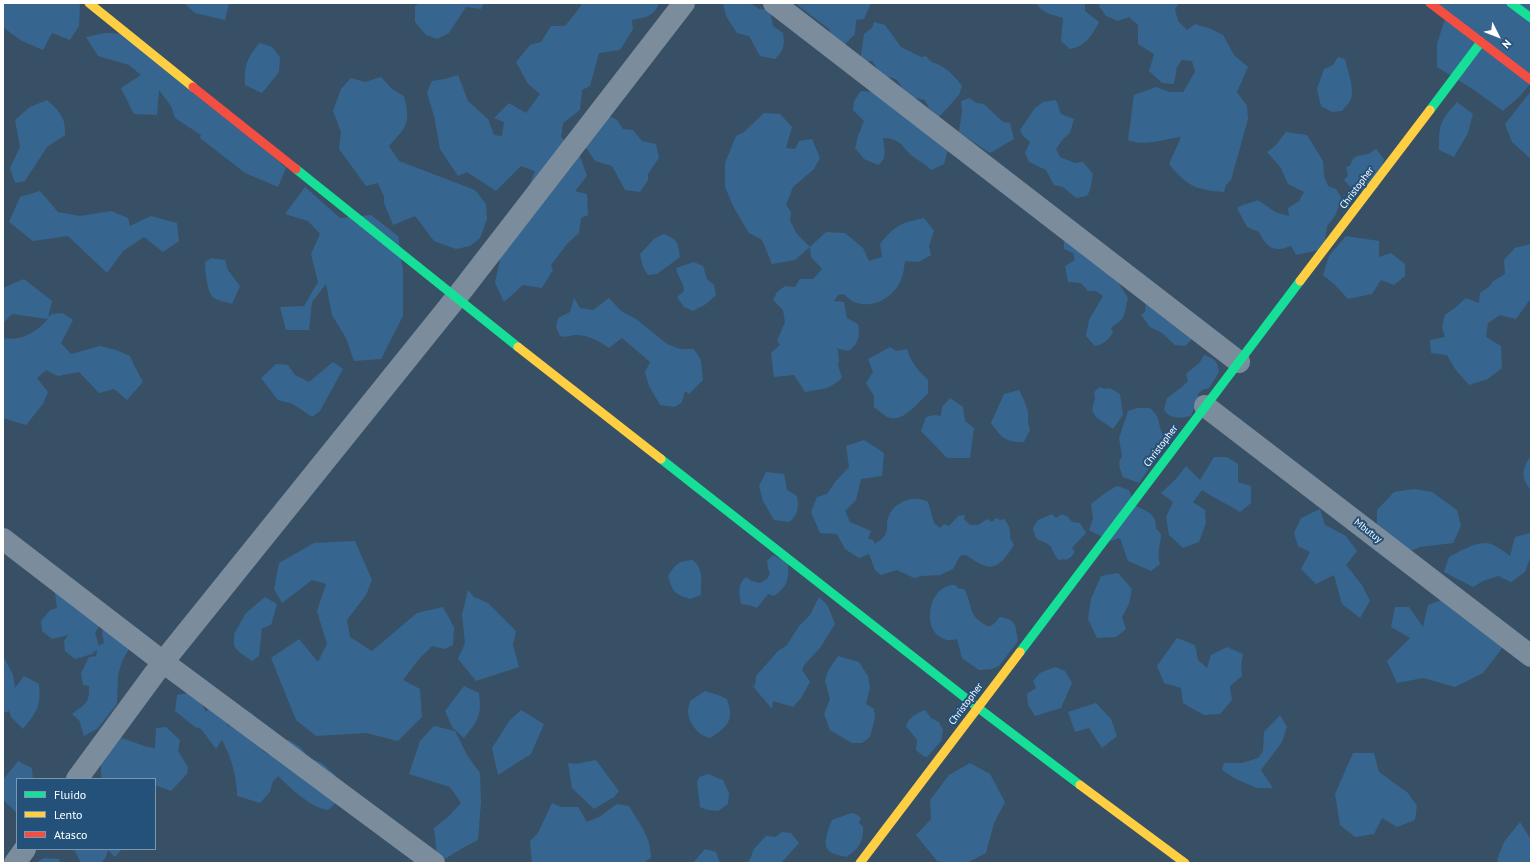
<!DOCTYPE html>
<html>
<head>
<meta charset="utf-8">
<style>
	body { margin:0 }
	#map { position:relative; width:1534px; height:866px; overflow:hidden; background:#375065; font-family:"PT Sans",sans-serif }
	canvas { display:block }
	.frame { position:absolute; inset:0; border:4px solid #fff; pointer-events:none }
	.legend { position:absolute; left:16px; top:778px; width:140px; height:72px; box-sizing:border-box; background:#235179; border:1px solid #7b97af; margin:0; padding:5px 7px; list-style:none; font-size:12px; color:#fff }
	.legend li { display:flex; align-items:center; gap:8px; height:20px }
	.legend b { width:20px; border:1px solid #7b97af }
	.north { position:absolute; left:1478px; top:16px; width:40px; height:40px; -webkit-text-stroke:3px #235179; paint-order:stroke; rotate:132deg; font-size:11px; font-weight:700; line-height:16px; text-align:center; color:#fff }
	.north::after { content:''; display:block; margin:auto; width:14px; height:18px; background:#fff; clip-path:polygon(50% 0,100% 100%,50% 72%,0 100%) }
</style>
</head>
<body>
<div id="map">
<canvas width="1534" height="866"></canvas>
<div class="frame"></div>
<ul class="legend">
<li><b style="height:5px;background:#16e098"></b>Fluido</li>
<li><b style="height:5px;background:#ffcf43"></b>Lento</li>
<li><b style="height:5px;background:#f24e42"></b>Atasco</li>
</ul>
<div class="north">N</div>
</div>
<script>
const ctx = document.querySelector('canvas').getContext('2d');
ctx.lineJoin = 'round';
function paint(path, color) {
  ctx.fillStyle = color;
  ctx.fill(path, 'evenodd');
}
function stroke(path, color, width, dash) {
  ctx.strokeStyle = color;
  ctx.lineWidth = width;
  ctx.lineCap = dash ? 'butt' : 'round';
  ctx.setLineDash(dash || []);
  ctx.stroke(path);
}
function write(font, color, halo, rows, align = 'center') {
  ctx.font = font + ' "PT Sans",sans-serif';
  ctx.lineWidth = 4;
  ctx.setLineDash([]);
  ctx.textBaseline = 'middle';
  ctx.strokeStyle = halo;
  ctx.fillStyle = color;
  for (const [text, x, y, turn = 0] of rows) {
    ctx.save();
    ctx.translate(x, y);
    ctx.rotate((+turn || 0) * Math.PI / 180);
    ctx.textAlign = isNaN(turn) ? turn : align;
    if (halo) ctx.strokeText(text, 0, 0);
    ctx.fillText(text, 0, 0);
    ctx.restore();
  }
}
paint(new Path2D(`
	M3,3h73l4,2 -1,21 -9,14 -18,-7 -9,17 -23,-10 -17,-13z
	M184,3h45l-4,17 -30,-7z
	M420,3h64l-3,6 -15,-2 -17,26 -12,6 -11,-4 -11,-13v-16z
	M581,3h78c-4,13 -15,15 -27,17l1,9 -13,21 -21,3 -9,33 -8,4 -2,20 -17,13 -2,14 18,16 8,23 -12,15 12,3 1,21 -7,3 -2,15 -12,11 -16,21 2,5 -11,18 -19,-3 -19,17 -9,-19 6,-28 34,-84 -14,-5 -25,25 -29,-19 -9,4 -18,-27 -6,-33 -7,-23 5,-12 13,-2 13,-4 10,26 20,18 6,16 8,1 2,-14 -10,-4 15,-15 17,10 14,-19 -12,-10 -12,-22 14,-17 11,-3 10,-16h14l16,-20z
	M723,3h27l9,6 11,1 3,16 10,7c2,11 1,18 -8,26l-15,-3 -11,-20 -12,-3 -11,-17z
	M795,3h76l-7,16 -8,1 -1,14 -11,11 -12,-6 -3,-10z
	M1036,3h49v8l14,11c-6,12 -14,25 -29,27l-9,-8 2,-23c-10,-3 -21,-5 -27,-15z
	M1100,3h79l-4,6 3,12 9,9 8,-6 16,5 12,6 11,20 14,12 -11,25 10,14 1,13 -17,61 -5,5 -2,7c-28,-2 -37,-6 -55,-28l12,-27c-19,2 -34,10 -53,3l6,-45 22,-8 14,5h13l12,-20 -3,-11 -10,-1 -5,7 -3,17 -12,-1 -13,-12 5,-17 -16,-10v-19l-9,-8 -11,4 -12,-5 -7,-10z
	M1429,3h102v80l-11,13 -17,15 -29,-21 -37,-23v-23l9,-28z
	M874,22l11,3 16,22 20,10 5,-1c7,9 7,5 15,10 9,5 15,12 21,20l-3,9 -20,22 -10,-9 -4,-8c-5,-1 -14,-3 -18,-6 -11,-11 -5,-17 -24,-17l-11,-16h-12l4,-27 8,-6z
	M105,33l30,1 151,134 -8,19 -33,-14 -45,-35 1,-3 -26,-17 -4,-12 -12,-16 -2,25 -23,-1 -13,-26 20,-13 -12,-10 -31,-9 -12,-19z
	M260,43l12,4 8,10 -1,15 -17,21 -17,-8c-1,-19 2,-28 15,-42z
	M1338,57l7,2c2,12 11,30 5,42 -2,3 -6,7 -8,10l-10,1 -11,-6 -4,-17 7,-20 9,-4z
	M381,77l11,12 12,7c7,28 3,30 -15,50l10,15 76,29 11,14 1,15 -7,19 -10,8 -14,3 -22,-8 -19,-25 -22,9 -9,-22v-6l-6,-14 -12,3 -27,-37 2,-17 -8,-21 8,-22 10,-11 14,4z
	M861,91l12,1 76,54 -5,18 -13,6c-7,-8 -13,-9 -20,-15 -11,-11 -11,-16 -28,-17 1,10 5,21 -5,27l-14,-6 -9,-11 3,-12 6,-15 -11,-11 1,-9z
	M1531,91v68l-19,-17 -7,-18z
	M970,98l6,5 8,1 19,18 7,1 4,16 -24,14 -31,-21 3,-20 -1,-11z
	M47,100c12,11 19,17 18,35l-18,12 -22,34 -10,2 -5,-15 10,-21 -5,-27 15,-13z
	M1056,100l5,14 13,5 -4,14 -7,6 -7,10 4,8 15,6 8,-1 10,12 -3,16 -3,6 -11,2 -13,-11 -9,-2 -8,-15 -17,-8 -4,-9 5,-11 -7,-6 -3,-6 15,-22 8,-6z
	M1457,102l16,12 -5,19 -14,24 -15,-7c0,-26 1,-29 18,-48z
	M598,110l19,10 6,9 10,1 9,11 14,3 3,14 -11,16v6l-8,12 -15,-2 -13,-24 -17,-5 -10,-15z
	M764,113l16,1 12,13 -6,21 9,1 4,-8 13,-2 8,19 -6,11 -21,18 -7,18 5,7 -1,9 7,13 13,13 16,-15 19,1 18,15 6,13 13,-4 -2,-13c15,-19 21,-21 44,-26l10,13 -5,15 2,9 -12,7 -14,-1c-1,5 -1,11 -3,16 -6,19 -28,33 -48,25 -3,-1 -7,-5 -10,-8l-6,1 -4,6 10,1 3,16 11,6c2,12 1,19 -9,27l-14,-3 3,2 1,11 -1,4 4,13c-13,12 -21,11 -37,14l-11,-17 -20,2 -3,-24 9,-8 -3,-4 8,-19 -2,-12 -10,-10 4,-8 8,-6 10,1 5,-8h13l9,-10 -11,-12 -1,-10 -15,13 -23,4 -10,-24 -13,-7 -15,-25 -9,-21v-24l11,-27 8,-4z
	M1286,132l21,3 16,26 1,15 4,10 8,3 6,10 -7,17 -8,10 -3,23 -28,6 -5,-9c-17,7 -24,2 -32,-14l-12,-5 -10,-19c7,-5 13,-4 21,-8l17,12 14,4 -1,-8 11,-7 5,-9 -16,-8 -7,-16 -14,-16 8,-6z
	M1376,149l8,10 -6,29 -24,3 -10,-11 4,-4 -2,-9 4,-1c4,-13 8,-9 18,-12 3,-1 6,-4 8,-5z
	M305,187l35,31 31,-3 27,21 5,35v45l-22,43 -27,2 -8,-23 -14,-23 -6,-31 -14,18 -3,28h-23l-6,-23 24,-1 14,-24 -7,-28 9,-20 -12,-13 -23,-7z
	M40,191l18,21 22,4 31,-5 17,7 2,8 21,-10 26,7 2,18 -16,11 -19,-15 -21,14 -16,22 -39,-37 -35,5 -24,-19 11,-25z
	M663,234c15,5 15,9 17,23l-23,17 -9,1 -5,-8 -3,-13 14,-15z
	M1346,236l33,5v16l12,-4 14,11v12l-11,9 -13,-5 -9,14 -24,5 -13,-14 -12,-10 6,-19z
	M1068,237l46,39 14,22c-2,7 -2,16 -7,22 -3,3 -7,5 -10,8l2,4c-5,9 -9,12 -18,14l-9,-10 3,-16 14,-24 -7,-5h-8l-7,-8 -13,-1 -3,-16 10,-6 -2,-7 -9,-4v-7z
	M1531,244v54l-15,21 -16,-4 -12,8 -2,14 15,9 1,22 -14,11 -19,6 -14,-16 -8,-14 -16,-2 -1,-13 15,-3 -3,-10 3,-12 11,-8 10,-9 13,5 1,-10 10,-7 3,-5 12,-7 -1,-14 11,-12z
	M211,258l14,2 3,10 12,16 -8,18c-5,-2 -13,-3 -18,-6 -7,-4 -9,-28 -9,-36z
	M694,262l9,4 4,13 7,6 2,10 -10,9 -13,7 -9,-4 -7,-10 7,-6c0,-9 -6,-13 -8,-23z
	M24,279l28,22 -4,16 4,-3 11,-1 10,7 -12,23 10,11 29,-8 16,4 14,6 4,9 9,17 -16,18 -13,-11 -15,4 -20,-21 -21,4 -12,-6 -9,8 11,14 -5,12 -17,21 -23,-7v-80c20,3 32,-5 45,-19l-36,-5 -9,9v-35z
	M574,298l6,10 13,2 16,-12 12,13 15,8 31,25 13,5h14l7,11 2,20 -14,14 -4,-3 -3,11 -7,5 -15,-2 -11,-19 -4,-14 5,-10 -28,-24 -13,10c-10,-7 -21,-13 -33,-13 -6,0 -7,3 -16,1l-4,-9 2,-9 12,-6z
	M1146,302l34,1 3,2 10,32 -2,3 -6,6 -10,-1 -13,-12 -12,-6 -9,-12 4,-3z
	M890,347l6,4 11,-2c4,14 11,21 21,31v13c-10,10 -26,31 -41,24 -5,-3 -9,-7 -13,-10v-11l-8,-13 7,-11 -5,-13z
	M1204,355c11,4 13,5 15,17l-10,16 -7,2 -4,4v5l-7,17c-10,2 -20,4 -27,-6l3,-12 15,-11 6,-6 -2,-7 14,-12z
	M333,362l10,7 -23,42 -8,6 -19,-13 -15,-4 -17,-22 15,-14 12,1 7,10 14,7z
	M1100,387l5,2 5,-1 10,6 3,21 -10,14 -17,-12 -4,-7 3,-12 -1,-6z
	M1019,390l5,10 4,12v10l2,8 -6,12c-19,0 -22,-4 -33,-19l13,-29z
	M950,398l13,9 2,14 9,7 -4,30h-23l-26,-27 5,-14 9,-2 6,1 1,-9z
	M1137,408h13c8,8 8,9 10,19 0,3 3,6 3,9 1,9 -6,15 -13,21l1,8 -12,18 -16,-6 -3,-8 -1,-7 3,-6 -3,-18 9,-27z
	M864,440l20,13 -2,23 -21,3 -5,21 -11,11 5,11 21,9 -3,8 5,1 2,4c4,-3 9,-6 11,-11 2,-4 0,-10 2,-15 5,-16 26,-24 40,-16l6,21 6,5 4,-4 5,2 9,-10 7,-1 -1,4 6,6h8l9,-6 5,3 4,-4 4,2 4,-1c5,6 7,11 6,19l4,7c-7,10 -16,27 -31,20 -6,-2 -12,-7 -17,-10l-6,1 -7,13 -13,6 -19,1 -7,2 -17,-8 -16,5 -6,-5 -6,-16 -10,4 -14,-9 -8,-15 -17,-1 -9,-21 6,-15 10,-3 8,-12 14,-15 -3,-21z
	M1531,456v34c-11,-12 -9,-22 0,-34z
	M1214,457h13l11,7v18l13,4v17l-11,9c-13,-8 -26,-14 -38,-22l-9,12 12,8 1,13 -7,19 -16,6 -14,-13 -3,-18 7,-15 -12,-9 14,-13 11,-14 14,14z
	M766,472l18,2 3,16 10,6c2,12 1,19 -8,26l-15,-2 -11,-19 -4,-15z
	M1117,486l12,4 7,16c12,6 20,7 20,22l5,6c0,12 -5,18 -1,30l-9,7 -23,-10 -8,-23 -10,3 -21,-11 4,-11 -2,-15 14,-11z
	M1414,489l18,3 25,18 4,16 -8,17 -33,4 -18,8 -25,-30v-15l17,-18z
	M1320,509l5,16 21,11 11,15 -11,14 16,20 8,16 -10,17 -18,-14 -8,-29 -18,9 -15,-15 9,-17 -12,-6 -4,-13 7,-15z
	M1052,514l4,4 6,-4 6,3 4,5 8,1 6,10 -14,15 3,4 -4,5 -5,3 -2,-1 -5,1c-5,-4 -5,-9 -9,-14 -10,-9 -14,-1 -17,-18l5,-8z
	M1530,533h1v22l-6,17 -14,10 -13,-6 -15,5 -10,6 -29,-15 5,-15c9,-5 25,-14 36,-14 9,0 18,8 25,13l5,-19z
	M355,541l17,39 -6,15 -19,25 3,17 22,14 45,-38 26,-6 11,20 -1,18 -9,4 -12,-3 -13,13 -16,21 17,9 2,28 -24,24 -32,-8 -50,3 -20,-16 -25,-62 28,-19 19,23 9,-18 -10,-33 9,-27 -14,-4 -30,23 -8,-14 5,-26 35,-20z
	M773,555l15,8c1,16 0,23 -14,33l-6,-2 -11,14 -8,-3 -8,-1c-2,-11 -4,-20 5,-27l6,4 8,2 7,-4 3,-5 -2,-6 -1,-7z
	M693,560c12,11 7,20 8,35l-11,4c-16,-5 -17,-7 -22,-23 9,-13 8,-14 25,-16z
	M1118,573l14,16 -3,15 -7,13 4,12 -10,8 -19,1 -9,-19 3,-20 10,-23z
	M951,585h4l4,4h5c9,15 3,25 20,35 2,1 4,3 6,2 4,-1 8,-7 10,-9 18,3 15,9 18,24l-19,25 -7,3 -13,1 -17,-12 -5,-19c-5,1 -11,2 -15,-1 -18,-8 -14,-40 0,-49 2,-2 6,-3 9,-4z
	M54,586l48,35 -7,12 4,13 5,-3 -2,-11 7,-12 24,22 -11,19 -4,14 -1,29 -20,25 -13,7 -5,-16 -7,-6c13,-10 18,-11 17,-28l-6,-1 -2,-12 8,-16 7,-1 1,-7 -5,5 -17,5 -10,-8 -1,-10 4,-6 -16,4 -10,-8 -1,-10 9,-11 7,-2z
	M468,590l6,7 14,6 28,28 -3,14 6,22 -43,14 -18,-22 7,-16 -3,-28z
	M1454,595l49,52 -20,26 -28,14 -32,-9 -26,5 -10,-22 23,-23 -19,-11 4,-20h14l14,20 5,-22z
	M265,597l12,7 -6,21 -9,3 -3,28 -7,5 -13,-9 -5,-6v-12l12,-21z
	M819,597l9,9 7,18 -15,24 -16,17 -2,5 8,12 -9,16 -8,9 -20,-6 -1,8 -20,-24 3,1 1,-10 22,-25 9,-6 12,-19 11,-11z
	M1177,638l18,7 3,15 9,8 4,-13 16,-8 16,7 -2,12 1,10 -12,10 2,14 -12,14 -16,1 -21,-12 -2,-15 -17,-5 -7,-17z
	M3,656l10,19 2,13 9,-12 15,8c2,22 -2,28 -16,45l-12,-12 -2,-6 -6,2z
	M838,656l21,6 9,14 2,11 -4,17 8,5 1,9 -5,19 -8,6h-10l-22,-13 -6,-16 6,-15 -5,-18 3,-10z
	M1055,667l10,4 7,12 -11,25 -26,8 -7,-11 -1,-11 9,-6 -3,-7 7,-8z
	M464,686l15,7c3,24 -1,27 -15,45l-12,-11 -7,-16z
	M705,691l13,4 9,4c1,5 4,12 3,17 -1,10 -12,17 -20,22 -11,-2 -22,-15 -22,-27 0,-3 2,-7 2,-10z
	M188,693l11,6 7,13 9,-13 14,28 1,-9 10,-11 13,7 2,12 -3,8 11,17 6,4 6,-13 14,-2 11,7 9,11 13,5 13,12 4,25 -11,10c-19,-3 -36,-21 -50,-34l-5,5 -3,11 -10,11 -23,-7c0,-20 -6,-39 -15,-56l-6,9 -15,-20 -6,-2 -20,-16 2,-16z
	M1096,703l15,16 6,17 -15,12 -13,-20 -14,4 -7,-20z
	M521,710l23,14 -13,30 -33,21 -6,-27 18,-28z
	M925,710l6,8 8,4 4,8 -2,11 -14,16 -4,-1 -7,-6 1,-10 -11,-14c2,-8 11,-13 19,-16z
	M1280,715l7,12 -5,15 -21,28 12,18h-16l-21,-9 -14,-9 2,-7h18l16,-5 5,-7 1,-19z
	M434,726l21,5 12,24 13,18 1,29 -3,38 -12,6 -28,17 -4,-35 15,-12 12,-13 -11,-16 -41,-13 11,-33z
	M166,727l14,13 -2,11 10,16 -1,7 -16,17 -16,-6v-6h-53c-4,-21 4,-29 20,-41l25,9 8,1 1,-20z
	M1353,753h21l5,19 29,21 9,13 -2,14 -18,7 -15,-9 -8,16 -19,3 -15,-12 -5,-31z
	M596,760l23,31 -5,6 -20,12 -22,-21 -4,-25 8,1z
	M18,761l14,7 1,11h-16v34l-12,-11 -2,-4v-18z
	M970,763l20,11 15,28 -11,21 -8,30 -19,10h-21l-9,-2 -21,-26 15,-16 -1,-19 19,-25z
	M708,774l15,6 6,13 -1,11 -10,7 -10,-1 -8,-3 -3,-25 2,-5z
	M552,803l9,4h17l9,15 12,-5 18,-13 12,2c10,18 22,30 22,52l-8,5h-111l-2,-22 8,-8z
	M851,813l5,1 5,4 -2,5 4,4c1,14 -5,23 -17,30 -4,-1 -13,-3 -16,-5 -9,-7 -1,-24 2,-32z
	M1520,822l11,18v23h-32l-2,-3 7,-18z
	M782,832l9,1 8,10 -18,20h-34l3,-4 4,-10 12,-13 9,1z
	M74,849h48l-7,8 -7,-7 -2,7 -5,6h-20z
	M705,849l11,3 4,11h-27z
	M44,858l15,1 1,4h-25z`), '#36668f');
stroke(new Path2D(`
	M774,3l465,359
	M1205,406l326,250
	M3,539l160,123 271,201
	M77,779l86,-117 293,-364 228,-295
	M15,863l10,-14`), '#7b8c9c', 22);
stroke(new Path2D(`
	M1511,3l20,15
	M1430,110l51,-68
	M296,169l222,178
	M661,459l316,248 103,78
	M1020,652l280,-371`), '#16e098', 9);
stroke(new Path2D(`
	M89,3l104,84
	M1300,281l130,-171
	M518,347l143,112
	M1080,785l105,78
	M860,863l160,-211`), '#ffcf43', 9);
stroke(new Path2D(`
	M1430,3l101,77
	M193,87l103,82`), '#f24e42', 9);
write('10px', '#fff', '#235179', [
	["Christopher",1357,188,-53],
	["Christopher",1161,446,-53],
	["Mbutuy",1368,531,38],
	["Christopher",966,704,-53]
]);
</script>
</body>
</html>
